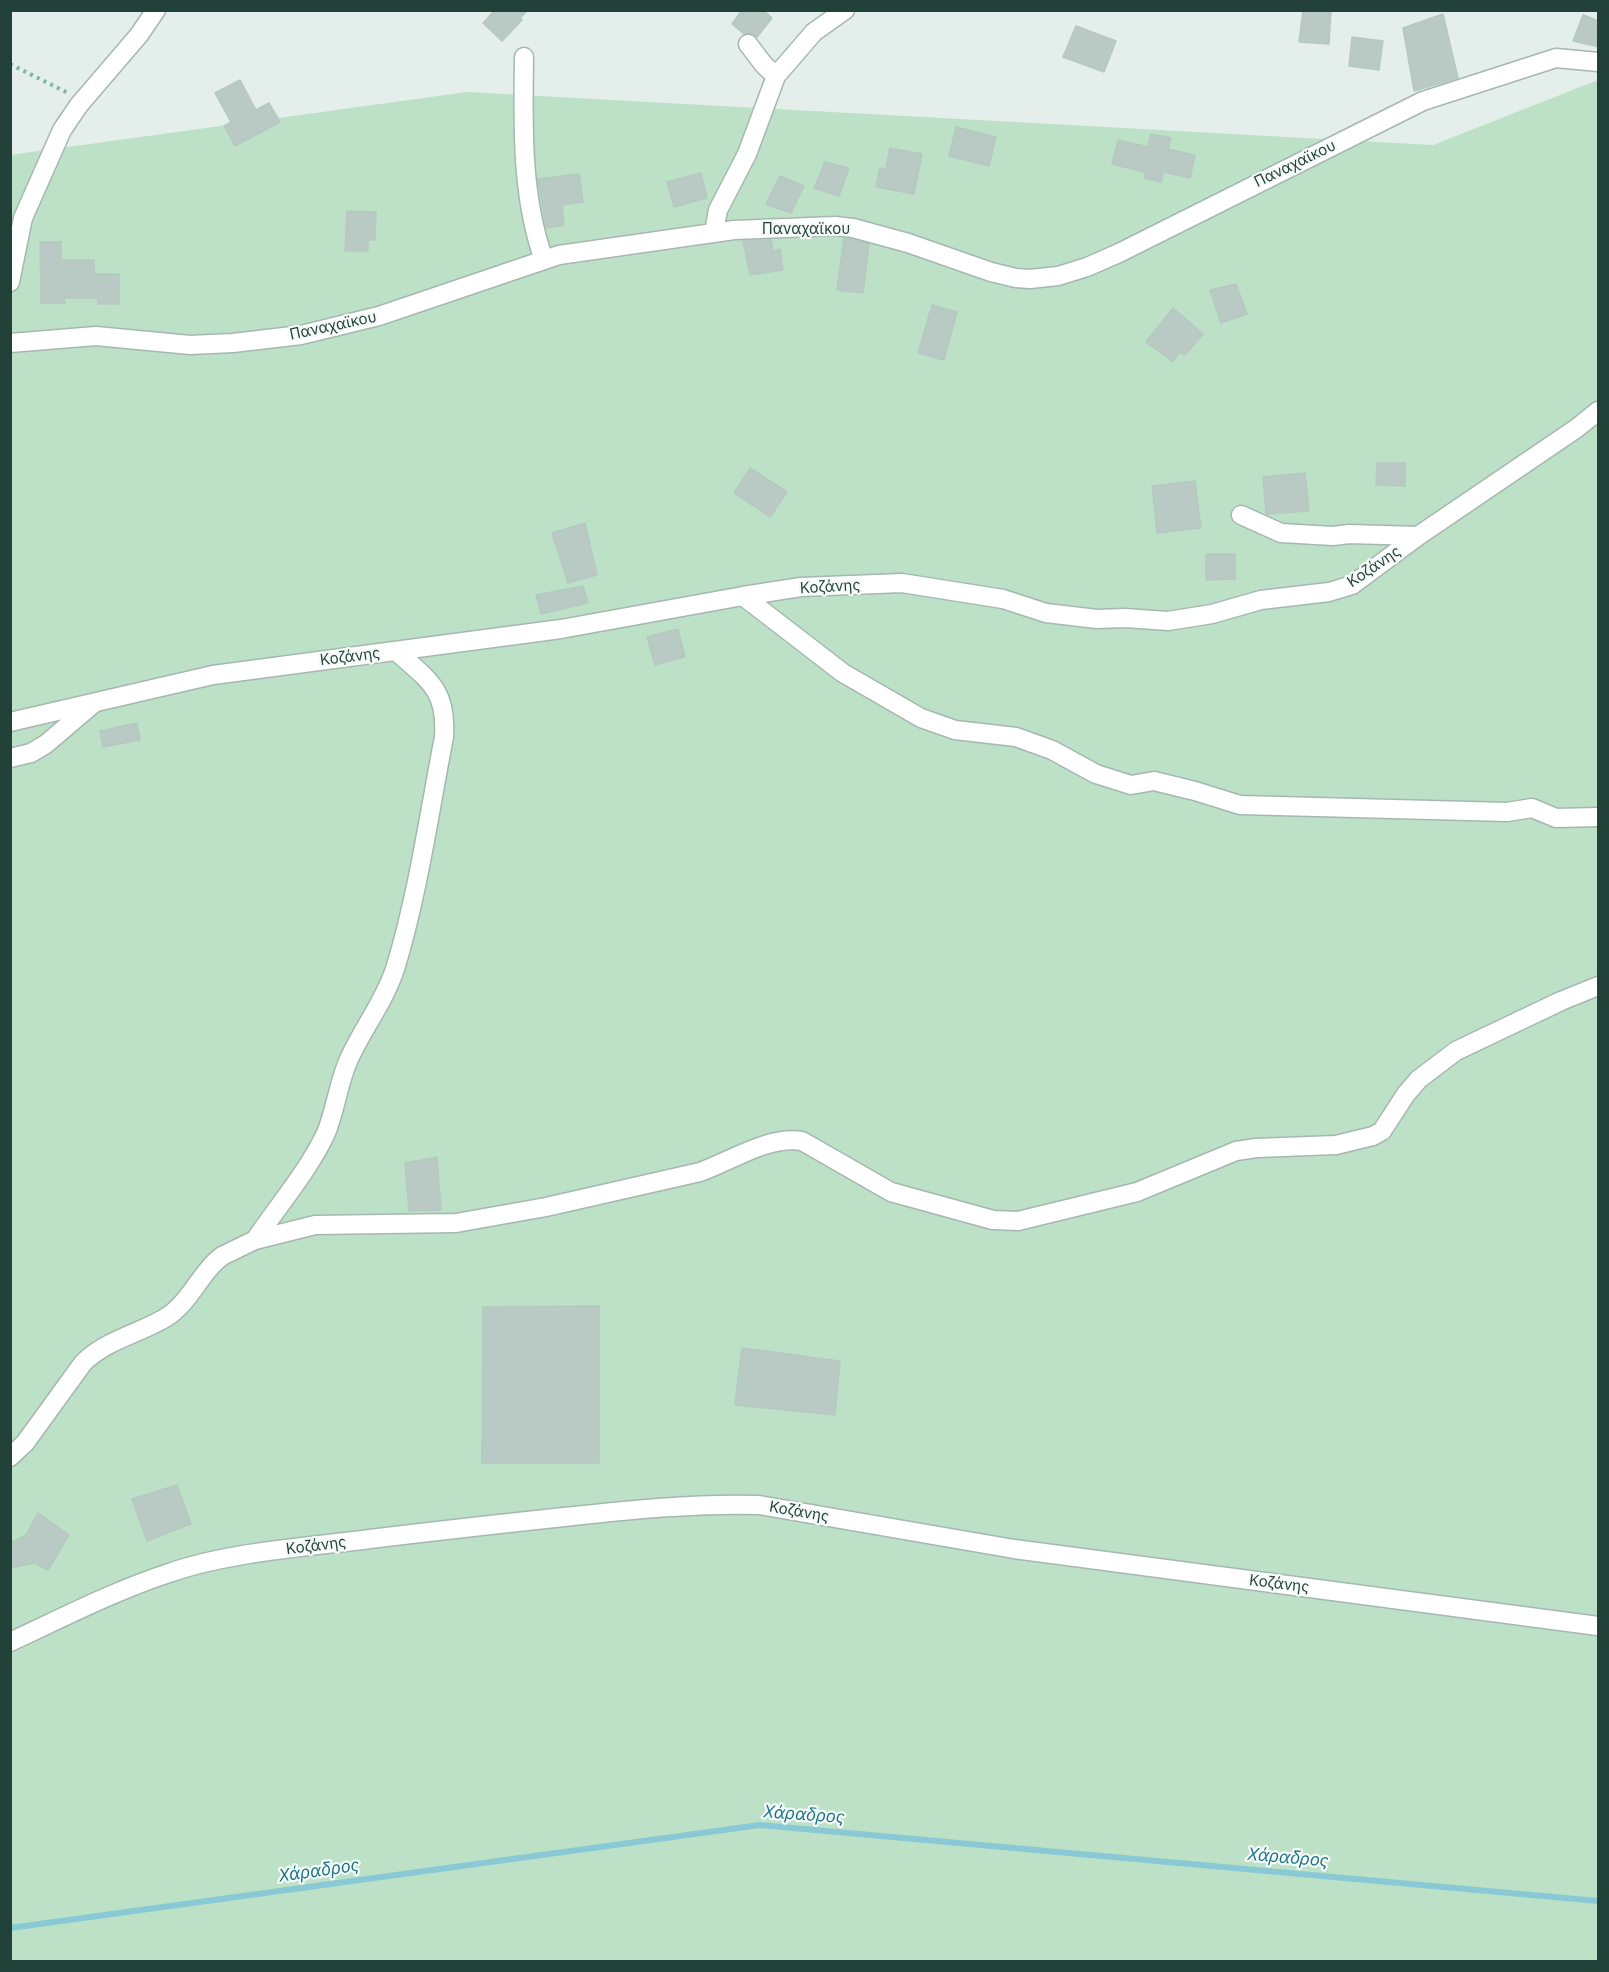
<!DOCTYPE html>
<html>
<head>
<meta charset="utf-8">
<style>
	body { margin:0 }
	#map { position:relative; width:1609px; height:1972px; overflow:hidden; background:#e4eeea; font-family:"IBM Plex Sans",sans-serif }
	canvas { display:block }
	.frame { position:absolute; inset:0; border:12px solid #224139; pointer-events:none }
</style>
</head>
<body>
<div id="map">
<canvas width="1609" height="1972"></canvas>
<div class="frame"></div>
</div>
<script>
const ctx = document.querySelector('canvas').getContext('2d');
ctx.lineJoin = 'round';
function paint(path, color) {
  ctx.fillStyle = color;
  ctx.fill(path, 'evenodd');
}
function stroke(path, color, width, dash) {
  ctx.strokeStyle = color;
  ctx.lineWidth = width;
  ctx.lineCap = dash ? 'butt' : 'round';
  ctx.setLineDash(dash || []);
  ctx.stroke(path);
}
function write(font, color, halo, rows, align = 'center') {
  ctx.font = font + ' "IBM Plex Sans",sans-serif';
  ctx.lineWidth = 4.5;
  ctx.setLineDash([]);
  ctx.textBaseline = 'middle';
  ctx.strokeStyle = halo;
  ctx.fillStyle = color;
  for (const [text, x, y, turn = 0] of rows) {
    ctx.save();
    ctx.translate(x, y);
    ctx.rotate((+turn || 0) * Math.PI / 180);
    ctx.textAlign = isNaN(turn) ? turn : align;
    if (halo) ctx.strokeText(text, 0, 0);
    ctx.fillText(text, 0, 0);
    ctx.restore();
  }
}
paint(new Path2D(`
	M1598,80v1881h-1587l-1,-1806 457,-63 966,53z`), '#bce1c6');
stroke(new Path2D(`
	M10,1928l750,-103 838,76`), '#89c9d6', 6);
const building = new Path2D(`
	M495,10h33l-8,8 2,2 -20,21 -19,-18z
	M742,10h21l9,8 -15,19 -5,-4 -8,1 -12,-10z
	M1303,10h28l-2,34 -30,-2z
	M1443,14l15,64 -44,13 -11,-63z
	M1583,15l16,6v26l-26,-6z
	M1076,26l40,15 -12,31 -41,-15z
	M1352,37l31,4 -4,29 -30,-4z
	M240,80l16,30 13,-7 11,19 -45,24 -11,-20 7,-4 -16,-29z
	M956,127l40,10 -7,29 -40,-10z
	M1151,134l20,4 -3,11 27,6 -5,23 -27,-6 -2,10 -16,-4 -1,-6 -32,-8 6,-24 30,7z
	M890,148l32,6 -8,40 -38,-7 4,-19 6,1z
	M825,162l24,6 -10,28 -25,-8z
	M701,173l6,25 -33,9 -7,-25z
	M579,174l4,28 -21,3 2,20 -18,3 -8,-49z
	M780,176l24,10 -13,27 -25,-9z
	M347,211l29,1 -1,28h-7v11h-23z
	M844,238l25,6 -6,49 -26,-3z
	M771,240l2,11 7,-2 3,21 -33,5 -7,-34z
	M40,242h21v18h33v14h25v30h-21l-1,-6h-33l1,5h-24z
	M1236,284l11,30 -26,9 -11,-33z
	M932,305l25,7 -13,48 -26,-7z
	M1173,308l30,26 -18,21 -6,-3 -6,10 -27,-20z
	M1377,463h28v23l-29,-1z
	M750,468l37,24 -17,25 -36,-24z
	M1305,473l4,38 -43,3 -3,-37z
	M1195,481l6,47 -44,5 -5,-47z
	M585,523l12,52 -29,8 -16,-50z
	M1206,554h29v25l-29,1z
	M583,586l5,17 -47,11 -5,-19z
	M678,629l7,28 -30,8 -8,-28z
	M137,723l3,17 -37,7 -3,-16z
	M437,1157l4,53 -32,1 -4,-48z
	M599,1306v157h-117l1,-156z
	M742,1348l98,13 -5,54 -100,-10z
	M177,1485l14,39 -44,17 -15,-42z
	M38,1513l31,22 -21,35 -13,-7 -25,5v-25l16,-8z`);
paint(building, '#b9c9c3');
stroke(building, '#b6c9c1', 1.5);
const minor = new Path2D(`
	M748,44l16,21 12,11
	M524,57c-1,68 -3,139 20,203
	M714,232l4,-22 29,-56 29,-78 38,-44 31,-22
	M10,282l13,-64 39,-88 17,-25 60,-70 17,-25
	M10,343l86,-7 94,9 43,-2 68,-8 78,-19 180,-61 175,-25 101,-4 18,2 55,15 83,29 25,6 14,1 28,-3 29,-9 32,-14 304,-152 133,-43 42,4
	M1241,515l40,18 52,3 16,-2 69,2
	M743,596l100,77 78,45 34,12 61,7 36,13 44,24 35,11 23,-4 41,10 45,14 267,7 25,-4 24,10 42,-1
	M10,722l203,-47 348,-46 182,-33 58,-9 101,-4 101,16 43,14 51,6 28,-1 43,3 44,-7 49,-14 68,-8 23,-7 66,-49 159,-108 21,-17
	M10,758l21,-5 15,-9 47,-40
	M255,1240c23,-34 54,-70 71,-107 10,-24 12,-50 23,-74 14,-31 35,-57 46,-90 23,-75 34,-155 49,-232 3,-48 -15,-56 -48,-86
	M10,1457l15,-14 58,-80c23,-23 55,-29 82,-45 22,-13 32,-38 50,-56l7,-6 33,-16 60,-15 141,-2 90,-16 154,-35c31,-11 70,-37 102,-31l89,51 102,28 25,1 119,-29 99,-41 20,-3 80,-3 37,-9 9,-5 24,-37 13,-15 37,-28 105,-50 37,-15
	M10,1642c52,-24 104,-51 159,-69 60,-21 137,-26 201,-34 65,-8 129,-15 194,-22 65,-7 130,-14 195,-12l255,44 584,77`);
stroke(minor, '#a6b7b1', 21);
stroke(new Path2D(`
	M10,64l58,29`), '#82b4a5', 4, [3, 4.5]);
stroke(minor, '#fff', 18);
write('16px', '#224139', '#f5faf8', [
	["Παναχαϊκου",1295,164,-26],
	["Παναχαϊκου",806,229],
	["Παναχαϊκου",333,326,-12],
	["Κοζάνης",1374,567,-34],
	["Κοζάνης",830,587,-3],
	["Κοζάνης",350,657,-7],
	["Κοζάνης",799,1512,10],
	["Κοζάνης",316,1546,-7],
	["Κοζάνης",1279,1584,7]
]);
write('italic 18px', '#176f82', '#f5faf8', [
	["Χάραδρος",804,1815,4],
	["Χάραδρος",1288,1858,5],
	["Χάραδρος",319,1871,-8]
]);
</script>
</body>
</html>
